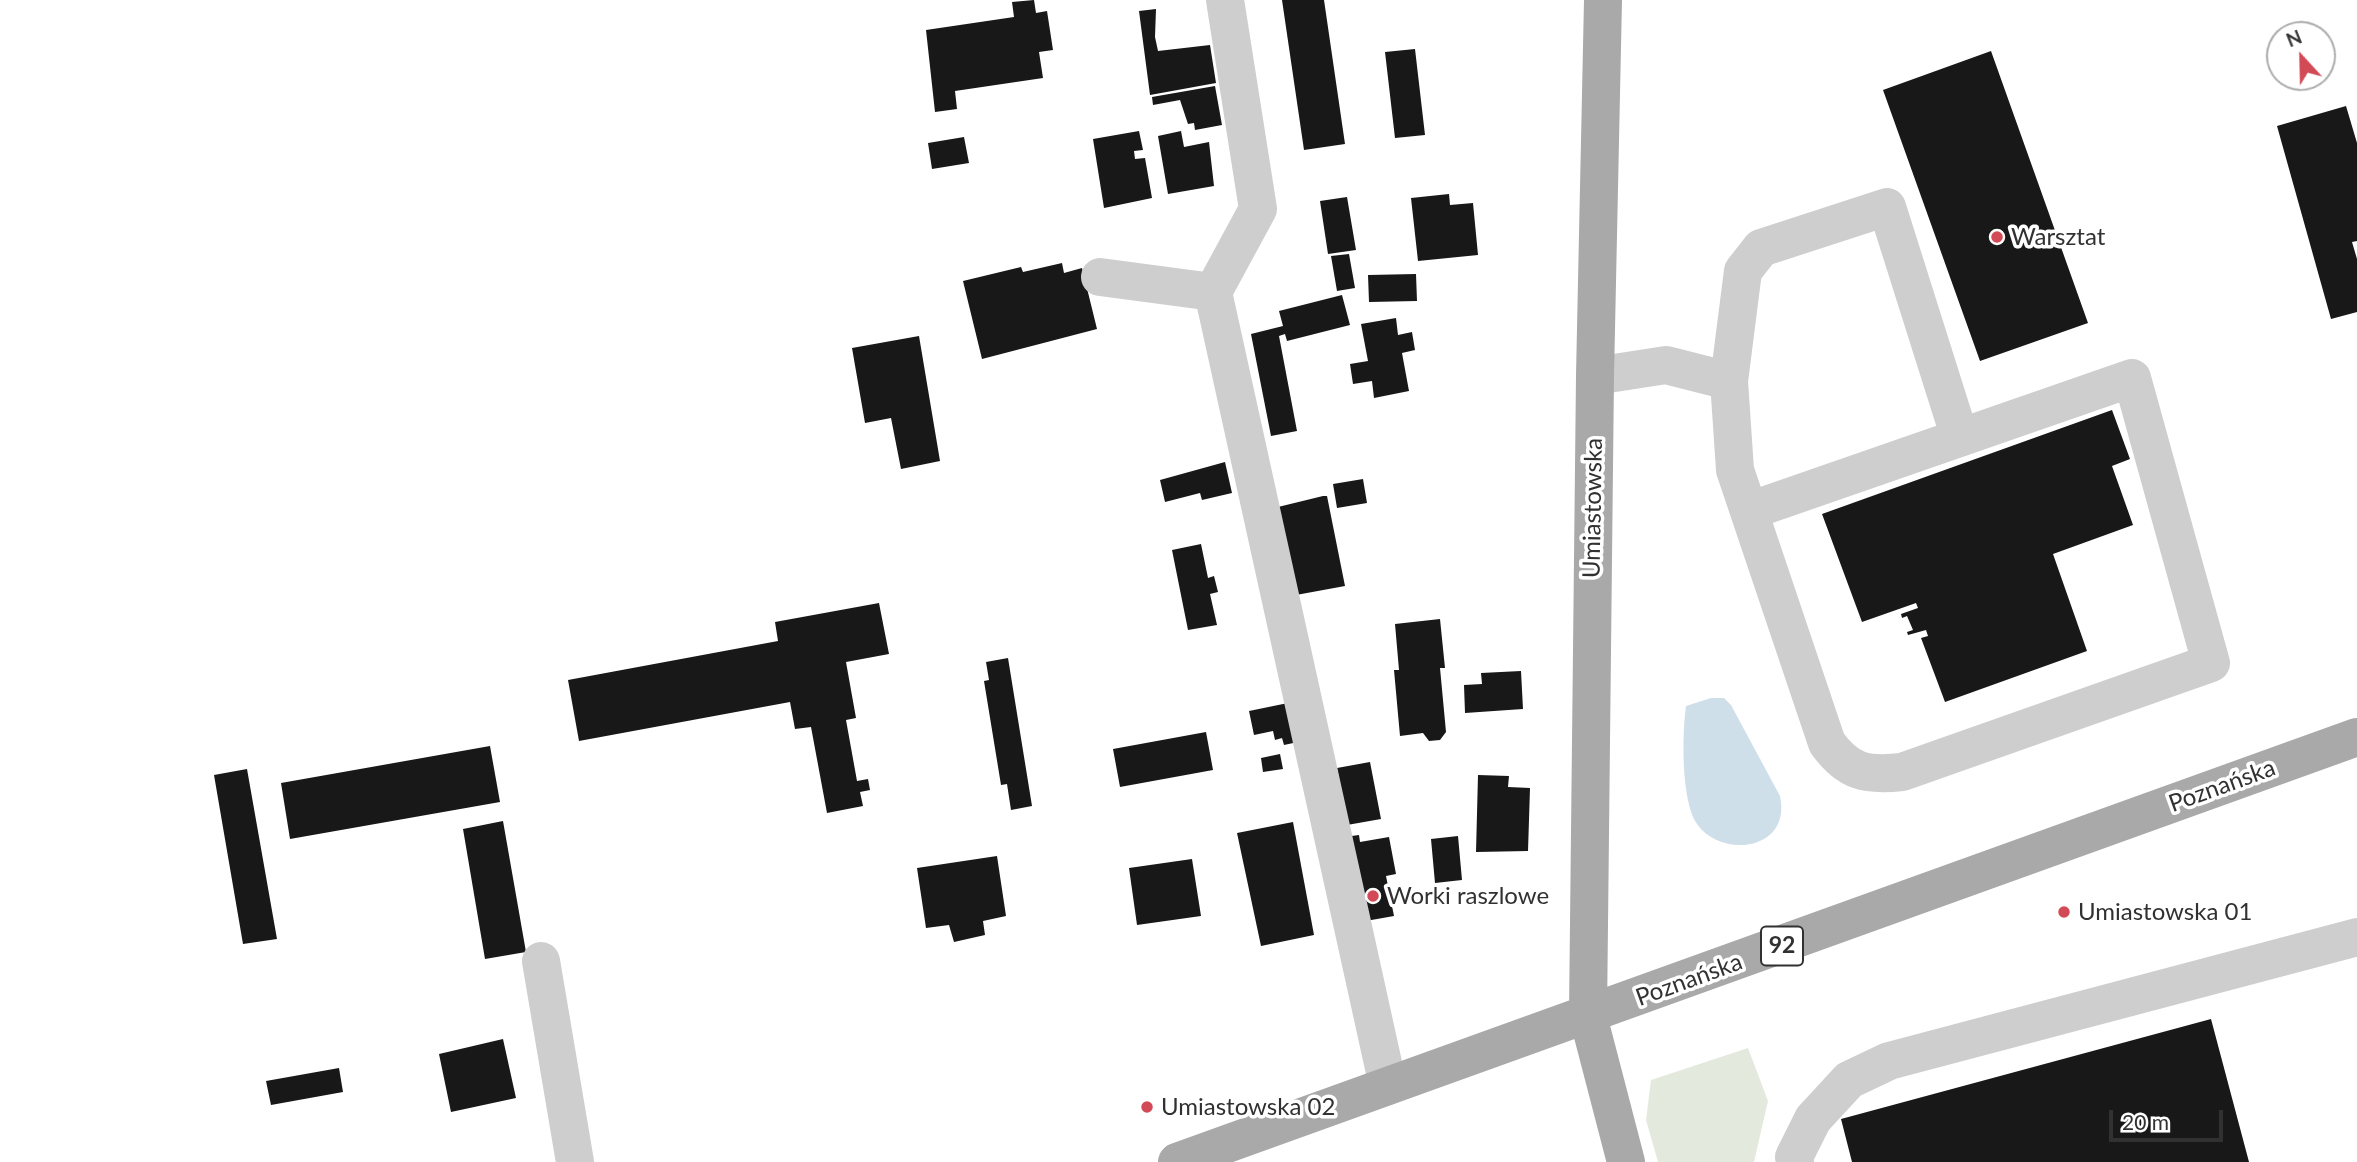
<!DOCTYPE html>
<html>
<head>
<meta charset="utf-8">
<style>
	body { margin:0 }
	#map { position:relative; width:2357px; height:1162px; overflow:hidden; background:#fff; font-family:Lato,sans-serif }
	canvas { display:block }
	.north { position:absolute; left:2266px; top:21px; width:70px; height:70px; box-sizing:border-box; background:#fff; border:2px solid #adadad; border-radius:50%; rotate:338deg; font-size:19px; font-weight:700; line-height:28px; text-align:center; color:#313131 }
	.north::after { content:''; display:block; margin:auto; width:24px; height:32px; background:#d14a55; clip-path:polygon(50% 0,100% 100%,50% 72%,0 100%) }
	.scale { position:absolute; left:2109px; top:1110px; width:114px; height:32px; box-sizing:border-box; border:4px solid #313131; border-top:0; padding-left:9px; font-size:21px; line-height:24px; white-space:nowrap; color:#313131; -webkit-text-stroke:5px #fff; paint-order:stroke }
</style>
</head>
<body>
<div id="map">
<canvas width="2357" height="1162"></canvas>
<div class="north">N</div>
<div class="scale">20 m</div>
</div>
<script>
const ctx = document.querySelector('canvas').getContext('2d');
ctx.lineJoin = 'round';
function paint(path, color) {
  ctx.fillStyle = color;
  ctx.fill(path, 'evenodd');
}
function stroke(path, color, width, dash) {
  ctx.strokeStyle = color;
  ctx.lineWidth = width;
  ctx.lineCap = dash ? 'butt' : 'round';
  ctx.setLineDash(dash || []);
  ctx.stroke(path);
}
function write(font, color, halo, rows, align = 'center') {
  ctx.font = font + ' Lato,sans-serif';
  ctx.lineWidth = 7;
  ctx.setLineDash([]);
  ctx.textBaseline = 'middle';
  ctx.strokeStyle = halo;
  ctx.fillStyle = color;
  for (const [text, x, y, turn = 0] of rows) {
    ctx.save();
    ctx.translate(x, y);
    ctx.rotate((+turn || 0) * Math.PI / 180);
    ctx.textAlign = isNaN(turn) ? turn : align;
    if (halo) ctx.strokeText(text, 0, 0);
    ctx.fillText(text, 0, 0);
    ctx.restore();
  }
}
paint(new Path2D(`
	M1748,1048l20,53 -14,61h-96l-12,-42 5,-40z`), '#e4e9de');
paint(new Path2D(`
	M1711,698h13l7,7 49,91c12,55 -59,63 -83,28 -16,-23 -15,-90 -11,-118z`), '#cfdfe9');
paint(new Path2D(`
	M1034,0l2,13 11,-2 6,39 -14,2 4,26 -88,13 2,18 -22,3 -9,-82 88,-13 -2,-15z
	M1282,0h42l21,144 -41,6z
	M1156,9l-1,28 3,14 52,-6 6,38 -66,12 -11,-84z
	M1415,49l10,86 -30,3 -10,-86z
	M1991,51l97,272 -108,38 -97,-271z
	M1215,86l7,39 -27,5 -1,-7 -6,1 -8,-24 -27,5 -1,-8z
	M2346,106l11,37v98l-5,1 5,17v53l-26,7 -54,-193z
	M1139,131l4,19 -9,1 1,8 10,-1 7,40 -48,10 -11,-69z
	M1181,131l3,16 25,-5 5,44 -46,8 -10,-58z
	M964,137l5,26 -37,6 -4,-26z
	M1449,194l1,11 23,-2 5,52 -60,6 -7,-63z
	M1347,197l9,53 -28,4 -8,-53z
	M1349,254l6,34 -18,3 -6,-35z
	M1062,263l2,10 18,-5 15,61 -115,30 -19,-78 58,-14 2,5z
	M1416,274l1,27 -48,1 -1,-27z
	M1342,295l8,30 -63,16 -2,-7 -6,2 18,95 -26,5 -20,-102 32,-8 -4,-15z
	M1396,318l2,17 14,-3 3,18 -13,3 7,38 -35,7 -2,-17 -19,3 -3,-20 18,-3 -7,-37z
	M919,336l21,125 -39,8 -10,-51 -26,5 -13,-75z
	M2112,410l18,49 -18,7 21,59 -80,29 34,97 -142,51 -24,-64 7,-2 -2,-6 -18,5 -1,-3 6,-2 -6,-14 -5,2 -1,-4 17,-6 -2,-5 -54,19 -40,-108z
	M1225,462l7,31 -30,7 -2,-7 -35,9 -5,-22z
	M1363,479l4,24 -30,5 -4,-24z
	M1323,496h4l18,90 -49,9 -18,-88z
	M1201,544l7,34 6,-2 4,16 -8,2 7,31 -29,5 -16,-80z
	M879,603l10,51 -43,8 10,56 -10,2 11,61 11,-2 2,11 -10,2 3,14 -36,7 -16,-86 -16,2 -5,-27 -211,39 -11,-61 210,-39 -3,-19z
	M1440,619l5,49h-5l6,64 -6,8 -11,1 -6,-8 -23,3 -6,-66h5l-4,-46z
	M1008,658l24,148 -21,4 -4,-26 -6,1 -17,-104 5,-1 -3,-18z
	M1521,671l2,38 -58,4 -1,-28 18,-1 -1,-11z
	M1288,703l10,39 -14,3 -2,-7 -7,2 -2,-9 -19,4 -5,-24z
	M1206,732l7,38 -93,17 -7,-38z
	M490,746l10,56 -210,37 -9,-56z
	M1280,754l3,15 -20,3 -2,-14z
	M1370,762l11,57 -34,6 -10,-57z
	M247,769l30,170 -34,5 -29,-169z
	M1478,775l31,1 -1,11 22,1 -2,63 -52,1z
	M503,821l23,131 -41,7 -22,-130z
	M1293,822l21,113 -53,11 -24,-113z
	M1359,835l1,7 29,-5 7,37 -10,2 8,40 -34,6 -16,-85z
	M1458,836l4,44 -27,3 -4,-44z
	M997,856l9,60 -23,5 2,14 -31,7 -5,-17 -23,3 -9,-60z
	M1192,859l9,57 -64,9 -8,-57z
	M2211,1019l38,143h-397l-11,-43z
	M503,1039l13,59 -65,14 -12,-58z
	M339,1068l4,24 -72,13 -5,-24z`), '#181818');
stroke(new Path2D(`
	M1100,277l113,15 45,-83 -33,-209
	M1213,292l175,794
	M1595,376l71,-11 63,16
	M1749,511l383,-133 79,285 -309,109c-36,4 -54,0 -75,-29l-92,-273 -6,-89 14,-110 18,-23 126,-41 73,231
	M541,961l34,201
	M1795,1162l-1,-5 19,-38 36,-39 40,-19 468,-124`), '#cecece', 38);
stroke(new Path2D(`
	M1603,0l-8,376 -7,640 38,146
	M1177,1162l1180,-425`), '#a9a9a9', 38);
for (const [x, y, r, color] of [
	[1997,237,7,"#d14a55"],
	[1373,896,7,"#d14a55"],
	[2064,912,7,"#d14a55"],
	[1147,1107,7,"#d14a55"]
]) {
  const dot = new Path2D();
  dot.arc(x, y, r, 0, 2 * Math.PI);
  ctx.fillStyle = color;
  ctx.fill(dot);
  stroke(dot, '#fff', 2.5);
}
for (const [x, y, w] of [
	[1782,946,42]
]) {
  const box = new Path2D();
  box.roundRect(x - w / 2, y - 19.5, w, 39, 5);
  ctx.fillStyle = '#fff';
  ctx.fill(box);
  stroke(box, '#313131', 2);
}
write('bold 23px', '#313131', null, [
	["92",1782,946]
]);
write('24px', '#313131', '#fff', [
	["Warsztat",2011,237],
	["Worki raszlowe",1387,896],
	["Umiastowska 01",2078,912],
	["Umiastowska 02",1161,1107]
], 'left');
write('24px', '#313131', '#fff', [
	["Umiastowska",1593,508,-89],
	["Poznańska",2222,786,-20],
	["Poznańska",1689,980,-20]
]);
</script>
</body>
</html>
